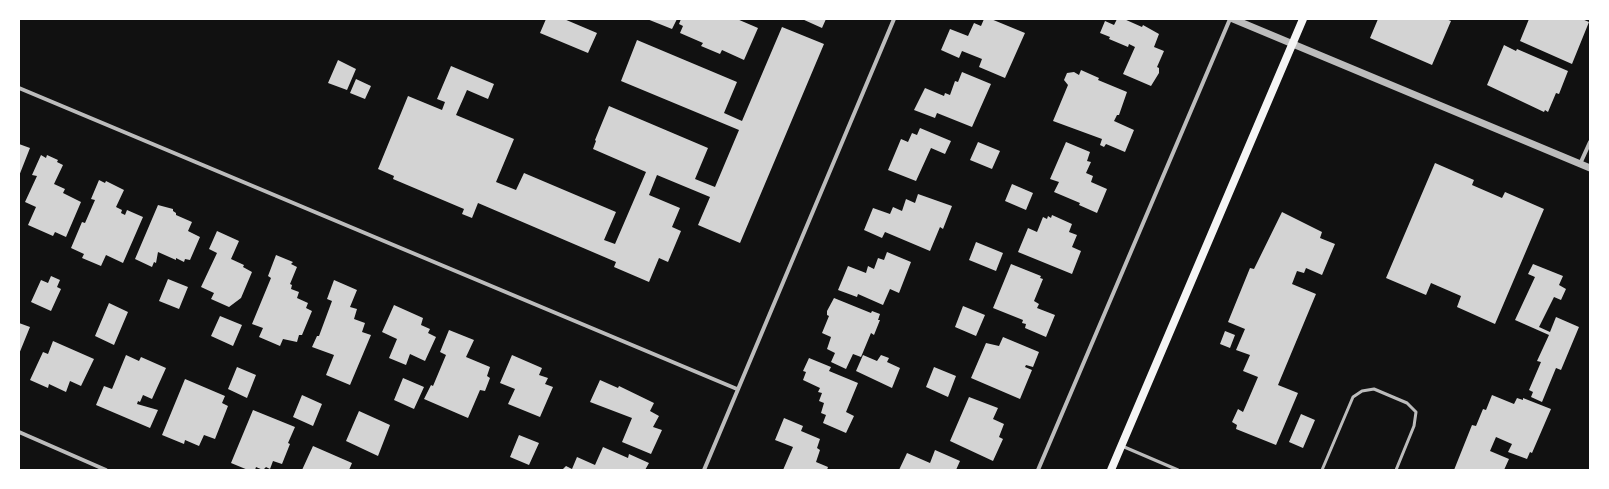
<!DOCTYPE html>
<html>
<head>
<meta charset="utf-8">
<style>
	body { margin:0 }
	#map { position:relative; width:1609px; height:489px; overflow:hidden; background:#111; font-family:"PT Sans Narrow",sans-serif }
	canvas { display:block }
	.frame { position:absolute; inset:0; border:20px solid #fff; pointer-events:none }
</style>
</head>
<body>
<div id="map">
<canvas width="1609" height="489"></canvas>
<div class="frame"></div>
</div>
<script>
const ctx = document.querySelector('canvas').getContext('2d');
ctx.lineJoin = 'round';
function paint(path, color) {
  ctx.fillStyle = color;
  ctx.fill(path, 'evenodd');
}
function stroke(path, color, width, dash) {
  ctx.strokeStyle = color;
  ctx.lineWidth = width;
  ctx.lineCap = dash ? 'butt' : 'round';
  ctx.setLineDash(dash || []);
  ctx.stroke(path);
}
paint(new Path2D(`
	M546,19h18l33,14 -9,20 -48,-20z
	M647,19h30l-5,10z
	M681,19h56l21,9 -14,32 -22,-10 -2,4 -19,-8 2,-3 -23,-10 3,-7 -4,-2z
	M802,19h24l-4,9z
	M984,19h7l34,14 -20,45 -26,-11 3,-8 -20,-8 -3,7 -18,-8 9,-21 18,7 6,-13 7,3z
	M1117,19h7l18,8 1,-2 16,9 -5,13 10,4 -7,16 2,1v5l-8,13 -28,-12 12,-27 -6,-3 -1,3 -19,-8 1,-2 -10,-4 5,-12 9,4z
	M1378,19h68l5,2 -19,44 -62,-27z
	M1529,19h53l7,3 -17,42 -52,-23z
	M782,27l42,17 -84,199 -42,-18 12,-28 -53,-22 -8,20 31,13 -8,19 9,4 -13,31 -9,-4 -10,24 -35,-15 2,-5 -138,-59 -6,15 -10,-4 2,-5 -71,-30 1,-3 -16,-7 30,-73 34,14 3,-8 -8,-3 14,-33 43,18 -6,15 -21,-9 -11,25 58,24 -18,43 20,8 8,-17 92,39 -12,28 11,4 31,-72 -53,-23 3,-8 -1,-1 14,-34 99,42 -13,31 20,8 24,-57 -118,-49 16,-41 100,42 -13,31 18,8z
	M1504,45l12,6 1,-2 51,22 -9,23 -3,-1 -8,19 -3,-2 -1,2 -57,-27z
	M338,60l18,9 -9,21 -19,-7z
	M1081,70l18,8 -1,2 29,12 -8,23h-2l-3,6 20,9 -9,22 -19,-8 -2,3 -4,-2 2,-6 -49,-18 15,-36 -4,-5 3,-7 7,-1 5,3z
	M962,72l29,12 -19,43 -35,-14 -2,5 -21,-8 11,-22 19,8 1,-3 5,2 5,-14 3,1z
	M356,79l15,7 -6,13 -15,-6z
	M920,128l31,13 -6,13 -14,-6 -15,33 -28,-11 13,-31 7,3 4,-9 5,2z
	M978,142l22,9 -8,18 -22,-9z
	M1066,142l24,10 -3,9 4,1 -5,11 7,3 -2,6 16,7 -10,24 -18,-8 1,-2 -26,-11 5,-10 -9,-3z
	M19,144l11,4 -11,28z
	M41,155l5,3 1,-3 11,5 -1,2 6,3 -9,19 11,5 -2,4 18,9 -15,35 -11,-5 -2,4 -25,-11 8,-18 -11,-5 12,-26 -5,-1z
	M1435,163l39,17 -2,5 30,13 3,-6 39,17 -49,115 -38,-17 4,-11 -30,-13 -5,12 -40,-17z
	M99,180l6,3 1,-2 18,9 -8,17 6,3 -1,3 4,2 2,-5 16,7 -20,46 -17,-8 -5,11 -19,-8 2,-4 -13,-6 11,-26 3,1 10,-23 -4,-1z
	M1012,184l21,9 -7,17 -21,-9z
	M918,194l34,12 -9,23 -3,-2 -10,24 -45,-19 -3,6 -18,-8 9,-22 17,6 3,-7 9,4 4,-12 9,4z
	M158,205l15,4v2l3,2v2l16,7 -4,9 12,6 -10,23 -5,-1 -1,3 -8,-4v2l-18,-8 -2,11 -2,-1 -2,5 -17,-8z
	M1282,212l40,20 -2,6 15,6 -13,31 -16,-7 -2,5 -7,-2 -5,13 24,10 -38,91 20,8 -22,52 -40,-16 1,-4 -5,-3 6,-13 5,3 15,-35 -15,-6 7,-16 -14,-5 9,-21 -17,-7 22,-54 4,1z
	M1052,215l20,9 -3,8 8,3 -5,12 9,4 -9,23 -54,-22 10,-24 9,4 6,-15 4,2 1,-3 3,2z
	M217,231l22,10 -8,18 13,6 -1,2 9,5 -11,26 -12,9 -18,-8 3,-6 -13,-6 16,-34 -8,-4z
	M976,242l27,11 -7,18 -27,-11z
	M887,252l24,10 -12,31 -9,-4 -7,16 -25,-11 -1,3 -19,-7 10,-24 18,7 2,-7 6,3 4,-11 6,2z
	M276,255l17,7 -2,2 6,3 -7,17 2,1 -1,4 8,3 -2,6 11,5 -2,5 6,3 -10,24h-3l-2,7 -14,-3 -3,7 -21,-9 4,-9 -11,-4 19,-46 -3,-2z
	M1011,264l30,12 -1,2 3,1 -9,22 5,3 -2,4 18,7 -9,22 -21,-9 1,-4 -4,-1 1,-3 -30,-12z
	M1533,264l30,12 -4,9 7,4 -5,11 -7,-3 -15,30 11,5 6,-15 23,10 -18,43 -5,-2 -14,34 -11,-5 2,-5 -4,-2 12,-28 -4,-1 12,-26 -34,-15 20,-43 -7,-3z
	M51,276l9,4 -3,7 4,2 -10,22 -20,-9 10,-22 7,3z
	M168,279l20,8 -9,22 -20,-8z
	M334,280l23,10 -7,17 7,2 -3,10 11,4 -3,9 9,3 -21,50 -24,-10 8,-20 -22,-8 5,-11h2l13,-35 -5,-2z
	M834,298l37,15 1,-2 8,3 -2,6h2l-6,15 -3,-2 -10,24 -8,-3 -7,15 -15,-7 4,-9 -8,-4 4,-12 -9,-4 7,-17 -2,-1v-4z
	M109,303l19,9 -14,33 -19,-9z
	M394,305l29,13 -2,7 9,4 -2,4 8,4 -11,24 -15,-7 -4,11 -17,-7 8,-19 -15,-7z
	M963,306l22,9 -9,21 -21,-9z
	M220,316l22,9 -9,21 -22,-10z
	M19,323l11,4 -11,27z
	M449,330l25,10 -8,17 24,10 -3,9 3,2 -5,13 -5,-1 -12,28 -44,-19 7,-14 2,1 13,-31 -6,-3z
	M1225,331l10,4 -5,13 -10,-4z
	M1003,337l36,15 -6,15 -7,-2 -1,2 7,3 -12,29 -49,-21 15,-35 13,3z
	M53,341l41,18 -13,27 -11,-5 -4,11 -17,-8 -1,4 -18,-8 13,-28 5,2z
	M126,355l13,6 2,-4 25,11 -14,31 -9,-4 -3,7 -2,-1 -1,3 21,6 -8,18 -54,-23 8,-19 8,3z
	M512,355l30,13 -3,7 9,3 -3,6 8,3 -13,30 -32,-13 7,-15 -15,-6z
	M863,355l14,6 4,-6 8,3 -2,4 13,6 -8,20 -36,-17z
	M809,358l22,9 -2,4 29,12 -12,29 8,4 -8,17 -23,-10 3,-8 -5,-2 3,-10 -5,-2 3,-8 -4,-1 2,-4 -17,-8 3,-8 -3,-1z
	M237,367l19,8 -9,23 -19,-9z
	M934,367l22,9 -8,21 -22,-10z
	M403,378l21,9 -10,22 -20,-9z
	M185,379l40,17 -3,7 6,3 -13,33 -11,-4 -5,11 -14,-6 -1,4 -22,-9z
	M600,380l18,8 1,-2 35,17 -4,8 9,5 -6,11 9,3 -11,24 -29,-12 10,-24 -42,-16z
	M302,395l20,9 -9,22 -20,-9z
	M1492,395l22,9 3,-6 6,2v-2l28,11 -19,44 -2,-1 -3,7 -19,-7 4,-8 -16,-7 -6,14 19,8 -5,11h-50l18,-45 4,1 7,-17 3,1z
	M969,397l29,11 -5,11 11,5 -5,13 4,2 -10,22 -43,-20z
	M253,410l42,17 -7,16 2,1 -8,20 -9,-3 -3,8 -4,-2 -3,3 -7,-3 -1,3h-7l-17,-7z
	M359,411l31,14 -12,31 -32,-15z
	M1301,414l14,6 -12,28 -14,-6z
	M784,418l19,8 -2,5 19,8 -3,9 3,2 -4,12 12,5 -1,3h-44l10,-23 -18,-7z
	M519,435l20,8 -10,22 -19,-8z
	M313,446l39,17 -3,7h-47z
	M603,447l25,11 1,-4 20,9 -4,7h-83l4,-4 6,3 5,-12 18,8z
	M935,450l25,11 -4,9h-57l8,-17 23,10z`), '#d3d3d3');
stroke(new Path2D(`
	M1122,446l56,24
	M1322,470l31,-73 9,-6 12,-2 33,14 9,9 -2,14 -18,44`), '#bcbcbc', 3);
stroke(new Path2D(`
	M19,88l718,301
	M1580,164l10,-22
	M19,432l87,38
	M704,470l190,-451
	M1038,470l192,-451`), '#bcbcbc', 4);
stroke(new Path2D(`
	M1233,19l357,149`), '#bcbcbc', 7);
stroke(new Path2D(`
	M1111,470l192,-451`), '#f5f5f5', 8);
</script>
</body>
</html>
